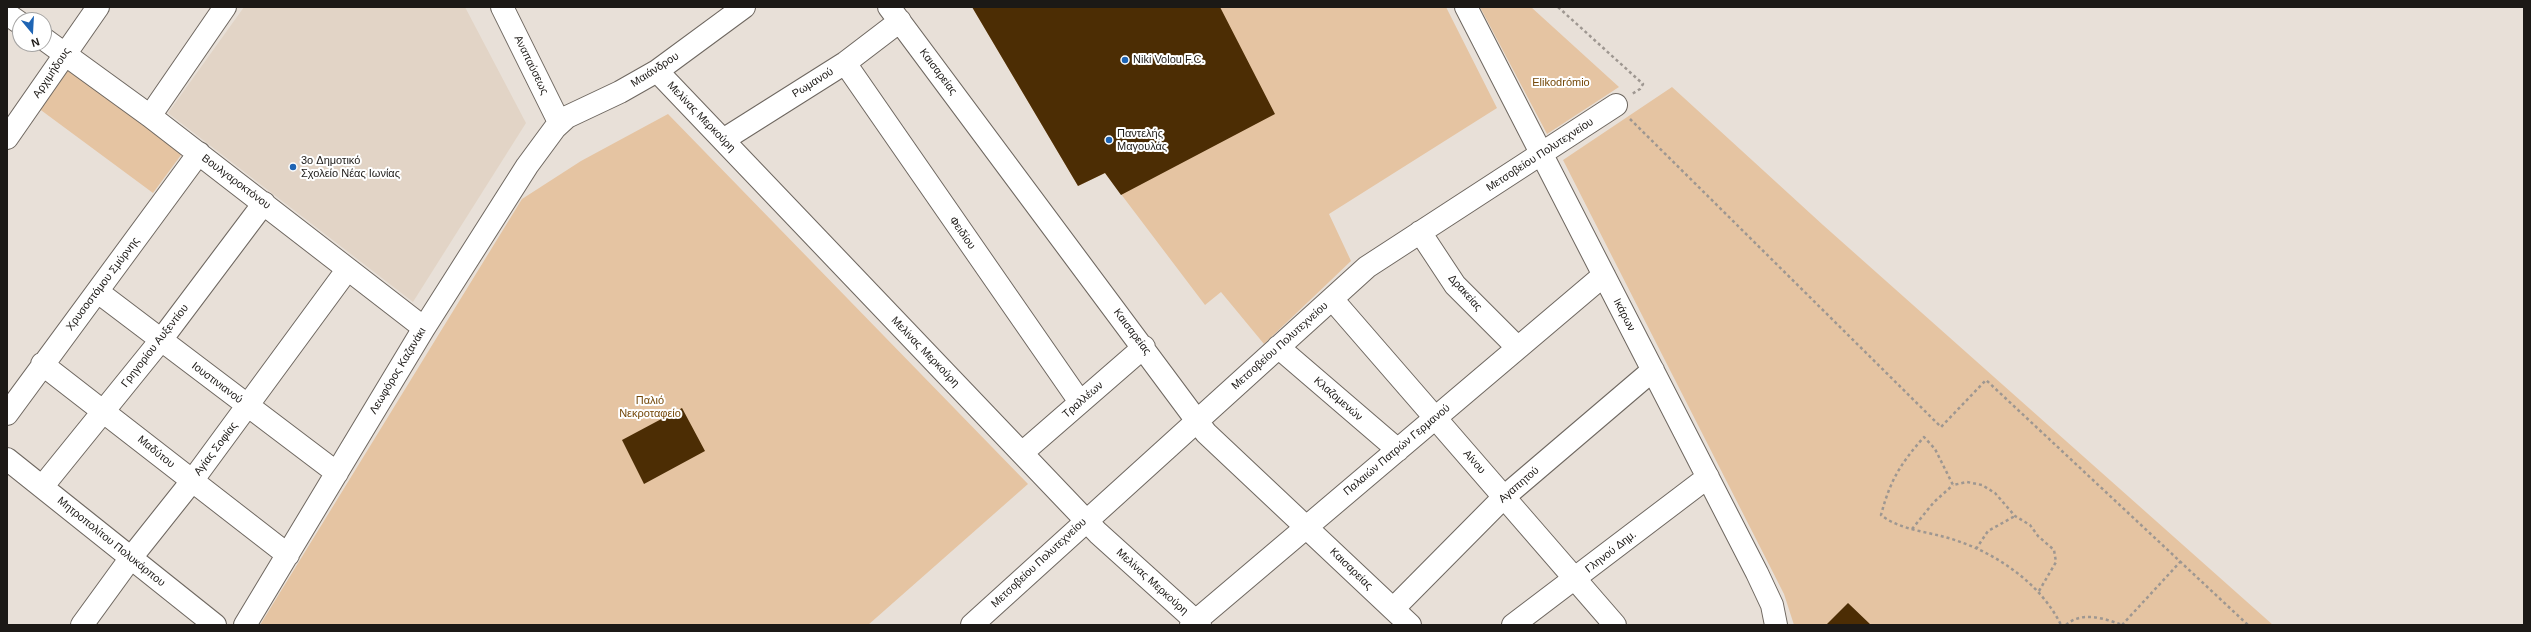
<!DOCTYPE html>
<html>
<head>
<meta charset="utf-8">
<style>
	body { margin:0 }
	#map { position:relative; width:2531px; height:632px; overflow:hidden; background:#e8e0d8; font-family:Helvetica,sans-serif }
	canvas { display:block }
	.frame { position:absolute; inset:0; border:8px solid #1c1916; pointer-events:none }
	.north { position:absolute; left:12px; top:12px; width:40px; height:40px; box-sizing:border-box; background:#fff; border:1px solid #a4a3a2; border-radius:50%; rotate:162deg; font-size:11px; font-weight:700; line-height:16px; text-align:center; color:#1c1916 }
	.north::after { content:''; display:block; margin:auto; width:14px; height:18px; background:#1e64b4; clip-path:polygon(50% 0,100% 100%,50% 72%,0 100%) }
</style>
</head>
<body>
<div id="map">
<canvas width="2531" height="632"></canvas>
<div class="frame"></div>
<div class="north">N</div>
</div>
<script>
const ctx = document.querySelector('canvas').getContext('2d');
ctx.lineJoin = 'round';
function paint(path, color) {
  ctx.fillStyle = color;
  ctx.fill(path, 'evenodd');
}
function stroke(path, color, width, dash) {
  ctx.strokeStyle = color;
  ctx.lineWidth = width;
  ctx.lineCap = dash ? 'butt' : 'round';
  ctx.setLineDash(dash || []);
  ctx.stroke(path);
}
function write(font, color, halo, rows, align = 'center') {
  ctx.font = font + ' Helvetica,sans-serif';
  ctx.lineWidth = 4;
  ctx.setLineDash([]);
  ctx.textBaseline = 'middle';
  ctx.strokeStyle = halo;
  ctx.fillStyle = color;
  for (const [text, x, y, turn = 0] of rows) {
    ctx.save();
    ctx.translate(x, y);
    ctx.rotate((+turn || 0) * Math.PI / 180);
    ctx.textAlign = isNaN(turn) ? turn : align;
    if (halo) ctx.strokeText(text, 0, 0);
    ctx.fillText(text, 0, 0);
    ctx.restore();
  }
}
paint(new Path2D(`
	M244,7h221l61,116 -113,179 -245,-189z`), '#e2d4c6');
paint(new Path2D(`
	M972,7h474l51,101 -168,106 22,47 -87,83 -43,-52 -16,13 -100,-132 -27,13z
	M1480,7h51l88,80 -72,47z
	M66,63l118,88 -31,42 -119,-88z
	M1672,87l151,138 450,400h-479l-10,-31 -221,-434z
	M668,114l360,370 -160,141h-608l262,-426 59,-38z`), '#e5c4a2');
paint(new Path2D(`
	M972,7h248l55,107 -154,81 -16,-22 -27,13z
	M682,408l23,43 -61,33 -22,-44z
	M1848,603l23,22h-45z`), '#4c2d04');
const minor = new Path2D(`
	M502,7l57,115
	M889,7l317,426 204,192
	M1466,7l291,566 15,32 4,20
	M7,14l13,9
	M44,39l106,77 274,212
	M845,63l235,339
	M657,71l441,462 102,92
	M150,116l75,-109
	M7,138l91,-131
	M723,140l122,-77 55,-42
	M1420,232l35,53 63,63
	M98,292l239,181
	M1332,299l283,326
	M1278,347l120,103
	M42,364l246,191
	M7,414l192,-261
	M1022,453l122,-106
	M7,459l208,166
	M42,487l119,-147 103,-137
	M1393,609l111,-112 149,-127
	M82,625l48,-66 62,-78 155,-211
	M245,625l179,-297 103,-162 28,-38 12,-11 53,-25 37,-21 87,-64
	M972,625l395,-358 249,-162
	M1191,625l413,-350
	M1513,625l195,-148`);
stroke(minor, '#6e6760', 24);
stroke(new Path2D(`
	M1558,7l85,77 -3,5 -8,5
	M1630,119l311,308 45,-47 262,245
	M1912,529l22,-27 19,-17
	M1976,549l12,-18 27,-15
	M2039,591l17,-29 -2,-12 -16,-14 -8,-11 -15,-9 -20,-23 -13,-8 -15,-3 -14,3 -18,-36 -11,-12c-24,27 -34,44 -43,78 16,13 40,16 60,21 48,12 98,44 120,89
	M2066,625c15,-14 38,-7 56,0
	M2122,625l59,-64`), '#9e9791', 2.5, [3, 3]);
stroke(minor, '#fff', 22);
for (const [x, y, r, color] of [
	[1125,60,4,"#1e64b4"],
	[1109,140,4,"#1e64b4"],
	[293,167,4,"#1e64b4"]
]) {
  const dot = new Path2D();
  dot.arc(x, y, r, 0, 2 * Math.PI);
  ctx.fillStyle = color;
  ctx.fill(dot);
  stroke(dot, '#fff', 1.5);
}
write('11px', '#1c1916', '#fff', [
	["Niki Volou F.C.",1133,60],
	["Παντελής",1117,134],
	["Μαγουλάς",1117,147],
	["3ο Δημοτικό",301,161],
	["Σχολείο Νέας Ιωνίας",301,174]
], 'left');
write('11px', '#1c1916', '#fff', [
	["Αναπαύσεως",531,65,64],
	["Μαιάνδρου",655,70,-33],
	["Καισαρείας",938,72,53],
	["Αρχιμήδους",52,73,-56],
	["Ρωμανού",813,83,-32],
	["Μελίνας Μερκούρη",701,117,46],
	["Μετσοβείου Πολυτεχνείου",1540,155,-33],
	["Βουλγαροκτόνου",236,182,37],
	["Φειδίου",962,233,55],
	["Χρυσοστόμου Σμύρνης",103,284,-53],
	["Δρακείας",1465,293,48],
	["Ικάρων",1624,315,63],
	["Καισαρείας",1132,332,53],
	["Γρηγορίου Αυξεντίου",155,346,-52],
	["Μετσοβείου Πολυτεχνείου",1280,346,-42],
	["Μελίνας Μερκούρη",925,352,46],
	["Λεωφόρος Καζανάκι",398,371,-59],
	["Ιουστινιανού",217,383,37],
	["Κλαζομενών",1338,399,41],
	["Τραλλέων",1083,400,-41],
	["Αγίας Σοφίας",216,449,-53],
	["Παλαιών Πατρών Γερμανού",1397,450,-40],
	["Μαδύτου",156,452,39],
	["Αίνου",1474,462,49],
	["Αγαπητού",1519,485,-41],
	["Μητροπολίτου Πολυκάρπου",111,542,39],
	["Γληνού Δημ.",1611,552,-38],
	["Μετσοβείου Πολυτεχνείου",1039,563,-43],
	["Καισαρείας",1351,569,44],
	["Μελίνας Μερκούρη",1152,582,42]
]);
write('11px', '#744809', '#fff', [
	["Elikodrómio",1561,83],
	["Παλιό",650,401],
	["Νεκροταφείο",650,414]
]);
</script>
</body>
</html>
